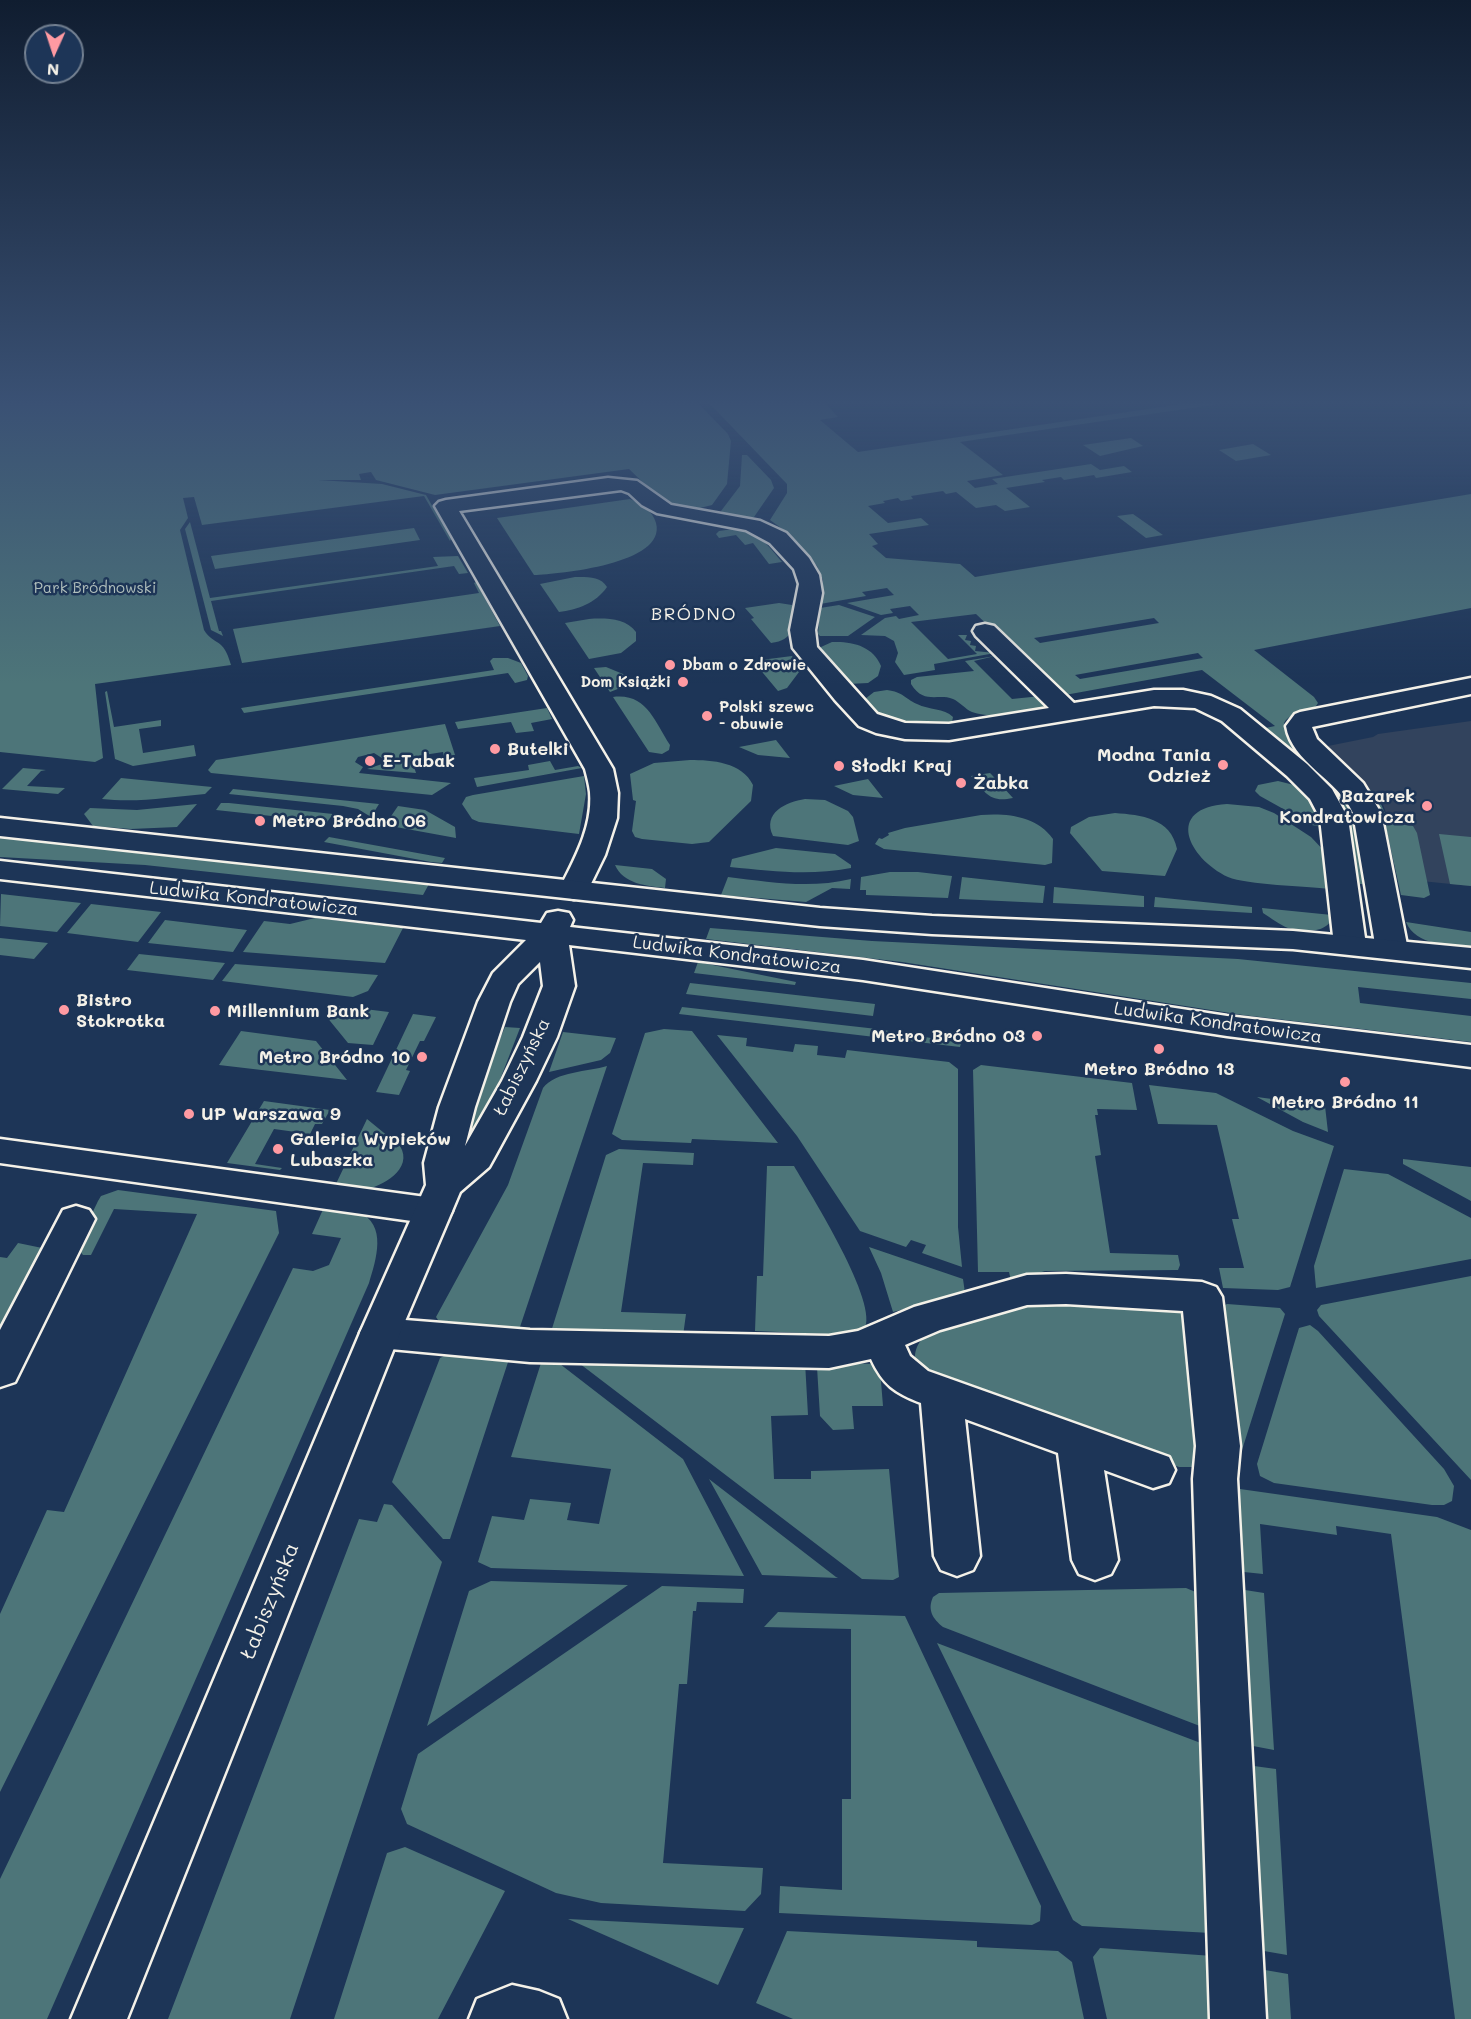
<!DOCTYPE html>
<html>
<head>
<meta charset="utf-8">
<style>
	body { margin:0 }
	#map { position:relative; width:1471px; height:2019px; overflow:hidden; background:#1d3557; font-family:Mali,sans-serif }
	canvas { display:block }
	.north { position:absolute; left:24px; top:24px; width:60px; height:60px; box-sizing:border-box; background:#1d3557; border:2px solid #738091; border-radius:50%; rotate:183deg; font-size:16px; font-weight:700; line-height:24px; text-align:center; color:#f4f1e8 }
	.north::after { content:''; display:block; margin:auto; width:21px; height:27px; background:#ff9aa2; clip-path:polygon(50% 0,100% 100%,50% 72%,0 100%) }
</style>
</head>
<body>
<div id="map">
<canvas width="1471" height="2019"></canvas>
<div class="north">N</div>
</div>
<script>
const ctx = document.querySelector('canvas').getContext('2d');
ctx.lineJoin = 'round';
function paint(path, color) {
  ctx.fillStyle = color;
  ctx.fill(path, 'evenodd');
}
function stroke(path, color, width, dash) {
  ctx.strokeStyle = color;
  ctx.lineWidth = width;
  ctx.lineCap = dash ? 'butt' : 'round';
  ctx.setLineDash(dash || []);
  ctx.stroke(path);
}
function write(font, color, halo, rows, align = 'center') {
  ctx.font = font + ' Mali,sans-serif';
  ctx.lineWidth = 5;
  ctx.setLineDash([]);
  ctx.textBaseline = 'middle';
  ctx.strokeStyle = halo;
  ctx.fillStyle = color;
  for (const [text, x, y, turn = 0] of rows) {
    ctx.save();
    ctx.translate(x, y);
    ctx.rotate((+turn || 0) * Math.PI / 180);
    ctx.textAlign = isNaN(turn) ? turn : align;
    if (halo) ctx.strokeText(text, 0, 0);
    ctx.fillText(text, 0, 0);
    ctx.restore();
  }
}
paint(new Path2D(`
	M1471,721v165l-70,-7 -13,-61 -6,-16 -50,-49 -4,-7 45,-9 5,-3z`), '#32435d');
paint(new Path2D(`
	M0,402h697l31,32 3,7 -4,43 -15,21 -16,4 -23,-5 -15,-7 -29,-28 -194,26 -59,-15 -5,-8 -12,2 2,6h-43l64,4 44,11 25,44 -1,2 -26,-45 -222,29 -8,-28 -11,1 5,20 -8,12 24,100c11,17 19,6 27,35l-136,19 8,74 -8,4 -95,-10z
	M708,402h116l14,15 -18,3 38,32 323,-48 -3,-2h55l-273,40 43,33 -36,6 8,7 23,-4 -6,-5 99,-15 9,6 24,-4 8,6 -36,6 -2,-3 -30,5 -3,-3 -19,3 3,2 -39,6 24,19 -25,4 -9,-6 -20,3 -20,-16 -10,2 -3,-3 -32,5 2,3 -12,2 -3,-3 -15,3 2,2 -17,3 20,17 33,-5 8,7 -60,9 9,10 -6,2 14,12 74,6 15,13 496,-83v114l-217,42 60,47 4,6c-7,13 -26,6 -34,20l2,12 22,24 -8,1 -39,-31 14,-3 -73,-56 -137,25v4l-89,-85 -65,8 37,37 29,-5 -19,-19h9l-2,5 6,1 -1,4 6,1 -1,5 20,2 -61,11 1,6 -31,5 -9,-13 3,-9 -4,-12 -9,-5 -24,-1 24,-17 11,-2 3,3 20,-4 -9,-9 -20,3 3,4 -12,2 -34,-12 47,-8 -7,-7 -25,4 4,4 -46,8 3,-24 -6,-14 -29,-33 -18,-13 17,-27v-9zM1154,618l5,5 -119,20 -6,-5zM1198,653l5,5 -123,21 -5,-4z
	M1131,438l12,8 -43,10 -17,-11z
	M1253,444l18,11 -35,6 -17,-11z
	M742,455h5l24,25 3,8 -20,29 -12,3 -16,-2 -5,-7 19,-25z
	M630,499c11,4 23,12 26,24 11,41 -97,51 -122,52l-37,-57z
	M1133,514l30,21 -17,3 -29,-22z
	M190,522l20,76 228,-32 -5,-9 25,-1 10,17 -9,1 -5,-8 -243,35 8,30h2l2,5 -12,-6 -26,-101z
	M414,528l6,12 -205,29 -4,-13z
	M733,529c25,2 34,15 49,33l-13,2 -16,-21 -8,2 -9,-10 -17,3 -3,-4 3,-3z
	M575,577c11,0 26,-1 32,10 -11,16 -30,23 -48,25l-19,-28z
	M476,582l24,44 -258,37 -9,-34 246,-36 -5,-10z
	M779,603l13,2 2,3c-3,20 1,32 -23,35l-20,-24 3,-1 -9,-10z
	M839,605l36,12 -27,19h-28l-2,-2 2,-26z
	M589,619c16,-1 37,-1 47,13v9l-15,12 -32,6 -24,-36z
	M832,642c20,-1 41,4 49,24l-3,10 -10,7 -20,1 -28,-32 1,-5z
	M792,656l6,10 1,6 -12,16 -9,3 -25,-30z
	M995,656l-21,5 38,38 29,-3 8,7 -2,3c-22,6 -53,14 -75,6 -7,-3 -12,-10 -19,-13 -15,-6 -29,6 -42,-15v-4l6,-3 57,-6 -9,-10z
	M493,658h15l13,5 7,13 -1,4 -12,3 -7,-10 -264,40 -3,-5 253,-38 -4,-9z
	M606,667l17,7 6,6 -1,5 -18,7 -16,-24z
	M887,690c16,2 17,8 30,14 12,6 27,4 36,13l-1,5c-14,8 -65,1 -78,-9 -3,-3 -6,-8 -9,-11v-3l9,-7z
	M107,691l7,36 47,-7v6l-22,3 4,24 51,-8 2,11 -63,10 -18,-7 -10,-67z
	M613,697c34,-4 41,24 57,48l-1,5 -7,4 -13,-2z
	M547,708l5,11 -21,4 3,8 -18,2 -5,-11 -53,7 -3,-7z
	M445,724l10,31 -11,2 -1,-5 -32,5 5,16 -49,-4 15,-5 3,-4 -11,-7 -16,4 -3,5 8,5 -4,6 92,10 -19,12 -221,-22 -3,-3 8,-10z
	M776,740l14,18 -32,-3 -19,-8z
	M690,760c22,0 52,2 63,25l-2,16 -42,41 -17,2 -50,-5 -7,-2 -3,-6 4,-30 -3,-1 -3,-26 24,-11z
	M550,761l5,9 23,-4 4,2 -105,19 -3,-9 55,-8 -1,-5z
	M1345,766l33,31 11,26 24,3 4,7 13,62 -6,3 -23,-3 -18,-81 -13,-21z
	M1315,767c11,10 25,21 32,34 11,25 12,56 16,83h-8l-9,-63 -6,-20 -31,-33z
	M23,768l23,2 -5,1 -14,15 38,2 -7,6 -56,-5z
	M990,773l2,2 21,23c-24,5 -27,-5 -42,-22z
	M584,776l2,18 -7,40 -100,-12 -7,-3 -10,-15 4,-7 7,-2z
	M121,778l91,9 -7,7c-35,3 -68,9 -103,5z
	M868,779l15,19 -30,-3 -19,-9z
	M1278,781l24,6 16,22 4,18 -10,-2 -52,-29 -5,-5 3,-6z
	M233,789l146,15 -8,13 -13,-8 -15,-3 -114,-12z
	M805,799l20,1 23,11 5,6 6,24 -11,4 -75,-9c-11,-23 13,-34 32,-37z
	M221,803h8l104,11 -6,8 -111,-12z
	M197,804l-20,23 -46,2 -38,-3 -9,-12 6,-6 47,2z
	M1227,804l32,3 15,6 37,24 16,17 3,35c-24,-3 -83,-4 -102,-12 -40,-19 -64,-69 -1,-73z
	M398,806l27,4 30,17 1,11 -71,-13z
	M1115,813c26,2 56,5 62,36l-12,27 -63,-5 -32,-38 1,-6 18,-10z
	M981,815c26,-2 56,1 72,24l-1,24 -7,2 -161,-16 -9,-5 4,-6 3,1 7,-4 -1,-2 17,-5z
	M1439,834l32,3v49l-21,-2z
	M0,837l429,47 -6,11 -278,-30 -145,-8z
	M329,837l116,21 -3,5 -11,-1 -107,-20z
	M776,848l59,6 16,11v3c-42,8 -80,3 -121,-1l2,-8z
	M615,865l37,4 14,10 -1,9c-18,-2 -42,-4 -50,-23z
	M918,872l34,4 -4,22 -82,-3v-5h-6l1,-13 29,-5z
	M728,877c41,5 82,12 123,2l-1,10 -18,-1 -26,14 -85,-7z
	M962,877l83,9 -2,17 -84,-4z
	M1054,887l90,9v11l-91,-4z
	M1,894l80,9 -24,29 -57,-6z
	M1155,897l97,10v6l-98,-6z
	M91,904l70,8 -23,30 -71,-9z
	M1262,908l70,7c-1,19 -30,17 -44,13 -8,-3 -17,-10 -25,-15z
	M315,918l88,10 -18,35 -142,-11 21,-31 26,3z
	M165,920l82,10 -14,22 -85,-9z
	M1406,922l65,10v15c-22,-2 -55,-1 -65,-25z
	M710,928l162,13 366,18 233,24v16l-113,-12 2,16 111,13v26l-228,-27 -341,-53 -196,-23z
	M0,938l48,5 -14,16 -34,-4z
	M139,954l86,9 -12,17 -86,-10z
	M698,962l98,20 -1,3 -101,-12z
	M235,964l143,11 -10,16 -15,6 -131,-16z
	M690,983l185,21 -2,12 -187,-22z
	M332,1005l57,7 -16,33 -25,-2 -22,-27z
	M682,1007l195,22 84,14 -1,4 -281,-33z
	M413,1014l23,3 -12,24h-4l-14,29 4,1 -11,24 -23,-3z
	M505,1027l15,1 -50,129 -18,-2z
	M664,1029l28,2 86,112 -86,-4 -1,4 -69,-3 -10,-6 33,-101z
	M241,1031l75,10 31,39 -128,-15z
	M563,1032l53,6 -6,15 -9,7 -52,12z
	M717,1035l30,3 -1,8 47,6 2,-8 23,2 -1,9 28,3 2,-8 102,12 9,7v158l4,40 -40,-14 4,-8 -15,-5 -5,7 -46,-16 -63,-95z
	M981,1065l151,18 5,27 -40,-1 1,6h-3l6,40 -6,1 15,97 68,2 2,10 -2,5 -133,1 -34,10 -2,-9h-31l-5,-202z
	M607,1066l-89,267 -76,-7 -6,-9 72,-132 35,-97c13,-17 45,-16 64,-22z
	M1149,1085l67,8 77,38 41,15 -44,141 -12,3 -55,-2 -4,-20h25l-12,-49h7l-22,-94 -59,-1z
	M1257,1097l68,9 3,26 -25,-10z
	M264,1101l66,9 -8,14h-7l-5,10 -36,-5 -19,35 27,4 -2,2 -53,-7z
	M367,1119l33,27c14,23 -18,41 -37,44 -9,1 -20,-1 -29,-2z
	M619,1149l75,4 -1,12 -50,-2 -22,149 65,2 -3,22 -133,-1 56,-180z
	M1403,1159l68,8v34l-68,-37z
	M767,1166h27c15,26 87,139 70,164l-12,5 -97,-4 2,-55h6z
	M1344,1169l44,5 83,44v41l-155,29 -2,-22z
	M118,1190l158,21 3,22 -279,559v-178l47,-104 17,2 133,-298 -83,-5 -23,46h-8l-7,-8 22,-46 3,-5z
	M325,1205c11,2 23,3 33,7 30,12 18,48 11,71l-322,736h-47v-140l293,-611 20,3 16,-6 12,-27 -29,-4z
	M18,1243l29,6 -47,91v-83l7,1z
	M869,1247l94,32 2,14 -72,19 -12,-39z
	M1471,1276v204l-152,-164 -2,-6 4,-5z
	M1057,1296l129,15 12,153 -6,3h-13l-251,-91 -12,-10c-4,-17 4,-28 18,-37z
	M1227,1304l53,4 5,6 -43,136h-4l-15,-144z
	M1310,1325l8,6 126,138 10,17 -2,15 -8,4h-12l-158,-22 -14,-7 -3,-12 42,-136z
	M459,1349l52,4 -61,186h-7l-51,-57 48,-124z
	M571,1357l234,5 3,53 -37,1 3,63h37v-8l78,-2 10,108 -6,3 -31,-1z
	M820,1362l55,2 5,5 3,37h-31l2,23 -21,1 -13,-14 -3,-49z
	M541,1363l19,1 123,95 61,117 -253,-8 -13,-6 14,-46 32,4 6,-21 41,4 -4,17 32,4 12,-55 -100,-12z
	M709,1479l127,98 2,1 -76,-3z
	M1240,1489l197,28 34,13v489h-16l-64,-485 -55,-8 1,9 -77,-11 3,50 -19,-2 -6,-8 -4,-71z
	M384,1504l8,1 50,57 -152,457h-122l191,-500 18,3z
	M491,1581l137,4 -201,141 42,-135z
	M662,1586l82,3 -1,14 -46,-1 -1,9h-3l-6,73h-8l-16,179 100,5 -2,26 -16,17 -144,-8 -45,-10 -149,-69 -6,-15 17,-55z
	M1186,1588l12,5 7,135 -262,-101c-10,-8 -16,-17 -10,-30l6,-4z
	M1245,1590l19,3 10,157 -21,-4 -7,-8 -7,-145z
	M778,1612l127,4 136,290 -1,15 -8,4 -253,-12 1,-27 62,4v-91h9v-170l-87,-2z
	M937,1643l269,102 5,188 -129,-7 -9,-6z
	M1254,1766l22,3 11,186 -23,-4 -8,-8 -9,-174z
	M405,1847l100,44 -67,128h-104l53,-166z
	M568,1919l176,9 -26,57z
	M787,1931l190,10v6l81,4 14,11 12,57h-291l-37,-16z
	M1100,1948l113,8 2,63h-108l-14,-62z
	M1265,1970l23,4 3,45h-32l-2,-44z`), '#4d7579');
const street = new Path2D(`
	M608,478l29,3 34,24 89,16 26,12 23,25 10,17 3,18 -7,37 2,17 60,67 28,9 44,1 100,-16 -73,-72 -3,-5 3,-5 9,-2 9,2 80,77 80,-13h29l28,6 29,13 67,55 25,25 16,29 18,127 -5,7 -11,2 -11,-2 -5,-7 -14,-127 -10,-19 -23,-23 -65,-55 -27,-13 -41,-2 -205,34 -44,-1 -29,-6 -17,-7 -24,-26 -42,-52 -3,-18 9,-46 -5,-15 -24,-26 -24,-13 -89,-17 -15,-8 -13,-12 -8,-3 -162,21 154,258 5,24 -1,25 -12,37 -20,41 -11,3 -11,-3 -4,-6c15,-30 34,-63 31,-98 -1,-8 -3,-15 -5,-23l-150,-263 4,-4 7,-2z
	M1471,678v16l-159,33 5,12 46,44 18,30 27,137 -5,7 -11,2 -11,-2 -5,-7 -23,-137c-15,-34 -61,-50 -67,-87l9,-12 5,-2z
	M0,1139l433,59 13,4 6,9 -6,9 -13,4 -433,-61z
	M76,1206l13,4 6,9 -80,163 -15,5v-57l63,-120z
	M1066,1274l136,8 14,5 6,10 18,149 -3,33 29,540h-56l-17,-540 3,-33 -13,-135 -117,-7 -39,1 -87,25 -35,15 5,11 18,15 241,86 6,13 -6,13 -16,5 -49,-18 14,90 -7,14 -16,6 -16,-6 -7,-14 -14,-107 -93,-34 15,137 -7,14 -16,6 -16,-6 -7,-14 -13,-153c-26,-10 -38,-18 -50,-44l-42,9 -299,-6 -150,-14 -14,-4 -6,-11 6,-11 14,-4 150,12 299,6 29,-5 56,-24 113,-32z
	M512,1985l27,6 20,8 8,20h-98l8,-20z`);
const secondary = new Path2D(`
	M0,818l820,90 112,8 361,15 178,17v20l-178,-19 -361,-15 -112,-8 -820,-90z
	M0,861l541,62 6,-10 11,-2 11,2 4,7 -3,7 293,33 364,56 244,29v22l-244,-31 -364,-56 -294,-35 6,41 -18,51 -21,44 -42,77 -5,9 -29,25 -8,19 -52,122 -273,686h-56l289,-686 66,-148 -2,-22 15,-56 39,-105 15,-29 33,-33 -526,-61zM540,962l3,24 -20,51 -21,44 -37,65 10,-39 35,-105 8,-18z`);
stroke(street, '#f4f1e8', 5);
stroke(secondary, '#f4f1e8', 5);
paint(street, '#1d3557');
paint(secondary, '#1d3557');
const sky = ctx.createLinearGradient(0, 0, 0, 684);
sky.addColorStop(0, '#101d30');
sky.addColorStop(0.59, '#3a5174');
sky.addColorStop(1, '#3a517400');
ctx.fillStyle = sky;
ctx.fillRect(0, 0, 1471, 684);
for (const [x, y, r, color] of [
	[670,665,6,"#ff9aa2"],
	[683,682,6,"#ff9aa2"],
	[707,716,6,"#ff9aa2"],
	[495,749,6,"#ff9aa2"],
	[370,761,6,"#ff9aa2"],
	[1223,765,6,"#ff9aa2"],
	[839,766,6,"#ff9aa2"],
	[961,783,6,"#ff9aa2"],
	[1427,806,6,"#ff9aa2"],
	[260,821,6,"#ff9aa2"],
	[64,1010,6,"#ff9aa2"],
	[215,1011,6,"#ff9aa2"],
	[1037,1036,6,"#ff9aa2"],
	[1159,1049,6,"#ff9aa2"],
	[422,1057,6,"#ff9aa2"],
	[1345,1082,6,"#ff9aa2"],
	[189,1114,6,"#ff9aa2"],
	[278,1149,6,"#ff9aa2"]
]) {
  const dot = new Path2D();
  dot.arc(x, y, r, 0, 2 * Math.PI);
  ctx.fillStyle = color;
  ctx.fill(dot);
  stroke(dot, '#1d3557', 2);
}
write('15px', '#b1bfbc', '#1d3557', [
	["Park Bródnowski",95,588]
]);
write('bold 15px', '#f4f1e8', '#1d3557', [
	["Dbam o Zdrowie",682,665],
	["Dom Książki",671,682,"right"],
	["Polski szewc",719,707],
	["- obuwie",719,724]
], 'left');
ctx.letterSpacing = '1.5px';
write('18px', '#f4f1e8', '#1d3557', [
	["BRÓDNO",694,614]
]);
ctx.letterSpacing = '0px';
write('bold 18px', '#f4f1e8', '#1d3557', [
	["Butelki",507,749],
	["Modna Tania",1211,755,"right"],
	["Odzież",1211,776,"right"],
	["E-Tabak",382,761],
	["Słodki Kraj",851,766],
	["Żabka",973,783],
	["Bazarek",1415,796,"right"],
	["Kondratowicza",1415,817,"right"],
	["Metro Bródno 06",272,821],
	["Bistro",76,1000],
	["Stokrotka",76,1021],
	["Millennium Bank",227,1011],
	["Metro Bródno 03",1025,1036,"right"],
	["Metro Bródno 10",410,1057,"right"],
	["Metro Bródno 13",1159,1069,"center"],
	["Metro Bródno 11",1345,1102,"center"],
	["UP Warszawa 9",201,1114],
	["Galeria Wypieków",290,1139],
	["Lubaszka",290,1160]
], 'left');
write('18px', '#f4f1e8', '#1d3557', [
	["Ludwika Kondratowicza",254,899,6],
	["Ludwika Kondratowicza",737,955,7],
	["Ludwika Kondratowicza",1218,1023,8],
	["Łabiszyńska",522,1067,-64]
]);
write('21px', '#f4f1e8', '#1d3557', [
	["Łabiszyńska",270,1601,-68]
]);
</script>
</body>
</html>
